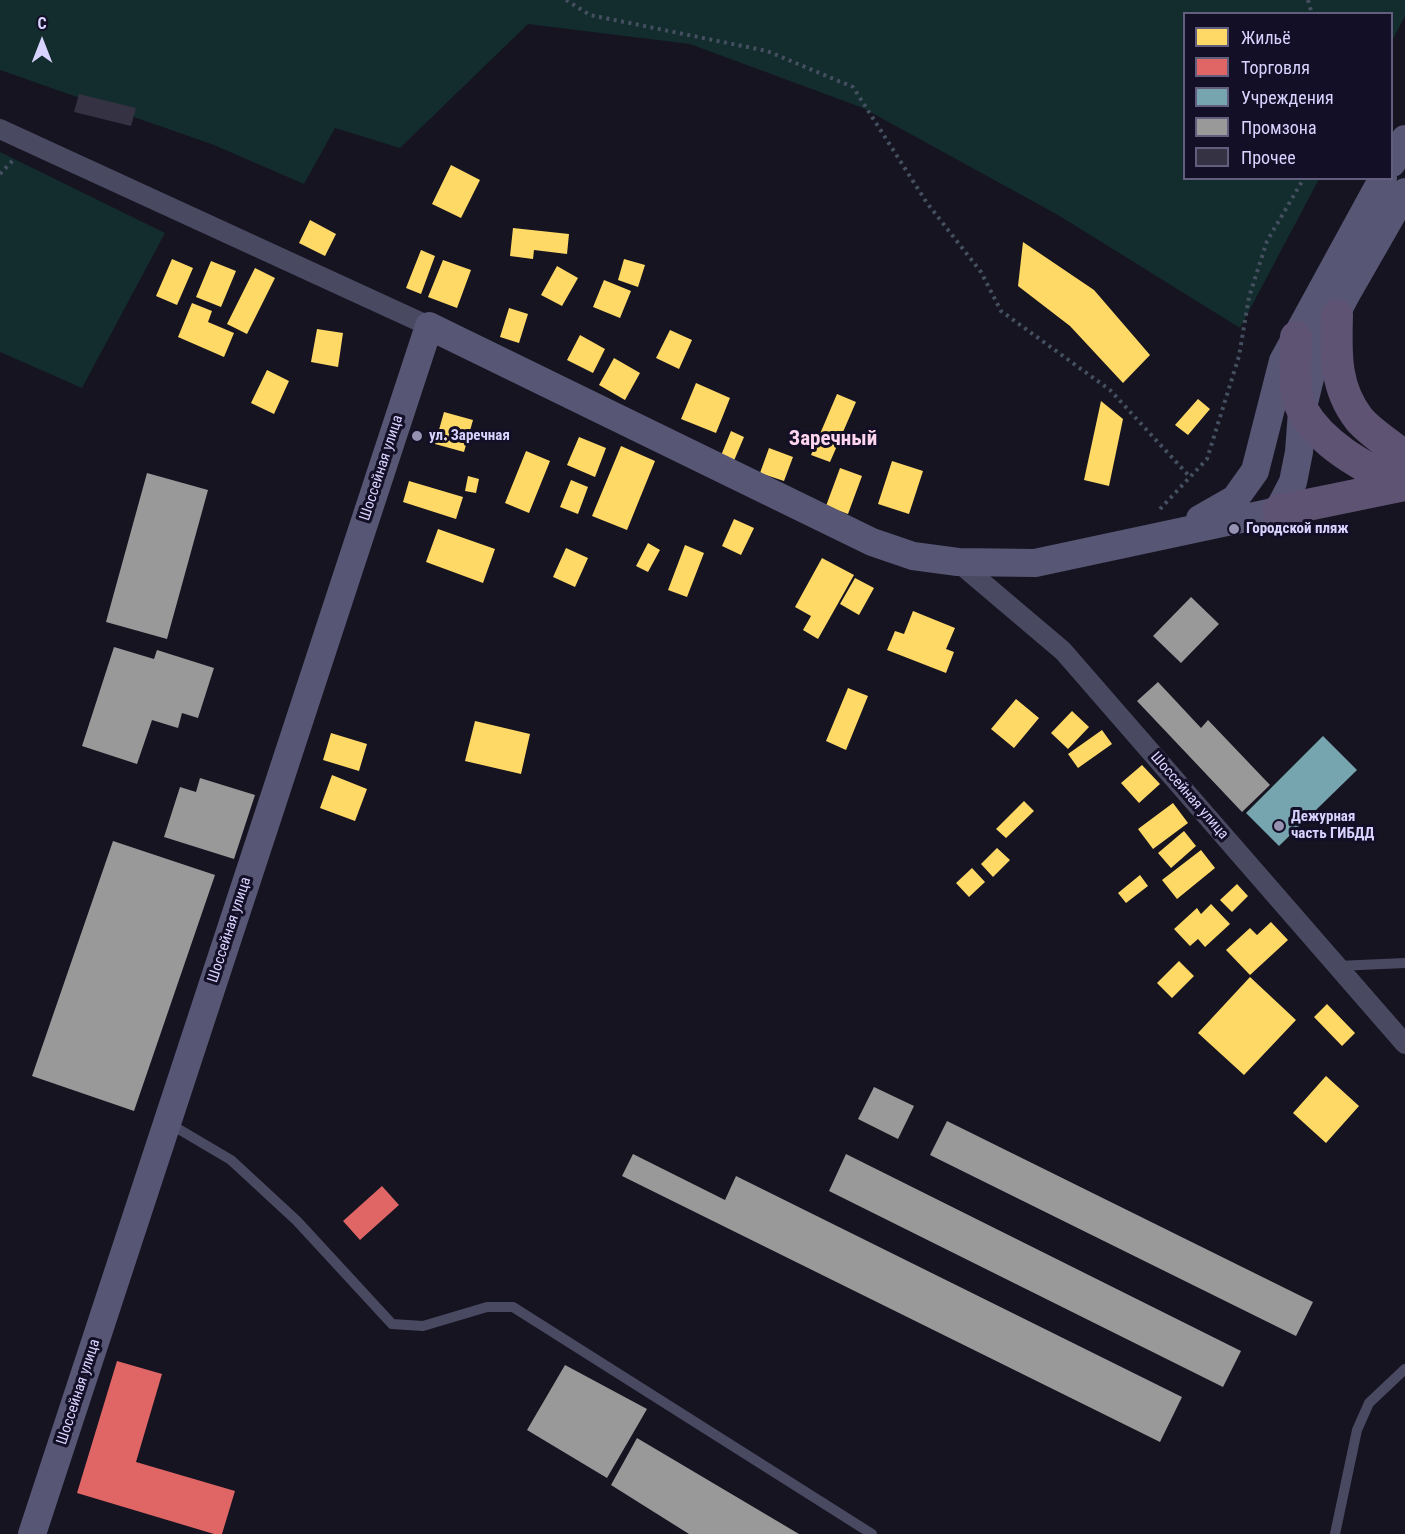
<!DOCTYPE html>
<html>
<head>
<meta charset="utf-8">
<style>
	body { margin:0 }
	#map { position:relative; width:1405px; height:1534px; overflow:hidden; background:#161421; font-family:"Roboto Condensed",sans-serif }
	canvas { display:block }
	.legend { position:absolute; left:1183px; top:12px; width:210px; height:168px; box-sizing:border-box; background:#130f26; border:2px solid #625e7d; margin:0; padding:8px 10px; list-style:none; font-size:18px; color:#d9d4ff }
	.legend li { display:flex; align-items:center; gap:12px; height:30px }
	.legend b { width:30px; border:2px solid #625e7d }
	.north { position:absolute; left:12px; top:12px; width:60px; height:60px; -webkit-text-stroke:4px #130f26; paint-order:stroke; rotate:0deg; font-size:16px; font-weight:700; line-height:24px; text-align:center; color:#d9d4ff }
	.north::after { content:''; display:block; margin:auto; width:21px; height:27px; background:#d9d4ff; clip-path:polygon(50% 0,100% 100%,50% 72%,0 100%) }
</style>
</head>
<body>
<div id="map">
<canvas width="1405" height="1534"></canvas>
<ul class="legend">
<li><b style="height:16px;background:#ffd966"></b>Жильё</li>
<li><b style="height:16px;background:#e06666"></b>Торговля</li>
<li><b style="height:16px;background:#76a5af"></b>Учреждения</li>
<li><b style="height:16px;background:#999"></b>Промзона</li>
<li><b style="height:16px;background:#343243"></b>Прочее</li>
</ul>
<div class="north">С</div>
</div>
<script>
const ctx = document.querySelector('canvas').getContext('2d');
ctx.lineJoin = 'round';
function paint(path, color) {
  ctx.fillStyle = color;
  ctx.fill(path, 'evenodd');
}
function stroke(path, color, width, dash) {
  ctx.strokeStyle = color;
  ctx.lineWidth = width;
  ctx.lineCap = dash ? 'butt' : 'round';
  ctx.setLineDash(dash || []);
  ctx.stroke(path);
}
function write(font, color, halo, rows, align = 'center') {
  ctx.font = font + ' "Roboto Condensed",sans-serif';
  ctx.lineWidth = 6;
  ctx.setLineDash([]);
  ctx.textBaseline = 'middle';
  ctx.strokeStyle = halo;
  ctx.fillStyle = color;
  for (const [text, x, y, turn = 0] of rows) {
    ctx.save();
    ctx.translate(x, y);
    ctx.rotate((+turn || 0) * Math.PI / 180);
    ctx.textAlign = isNaN(turn) ? turn : align;
    if (halo) ctx.strokeText(text, 0, 0);
    ctx.fillText(text, 0, 0);
    ctx.restore();
  }
}
paint(new Path2D(`
	M0,0h1405v16l-13,25v-27h-208v164l135,1 -79,149 -182,-113 -195,-107 -173,-64 -162,-20 -128,124 -65,-20 -31,56 -90,-39 -214,-75z
	M0,152l165,81 -83,155 -82,-36z`), '#132c2d');
paint(new Path2D(`
	M451,165l29,15 -19,38 -29,-14z
	M310,220l26,14 -11,22 -26,-13z
	M513,228l56,6 -2,20 -33,-4 -1,9 -23,-3z
	M1023,242l71,48 56,65 -27,28 -53,-57 -52,-40z
	M421,250l14,6 -14,38 -15,-6z
	M172,259l21,9 -16,37 -21,-9z
	M624,259l21,6 -7,22 -20,-7z
	M443,260l28,10 -14,38 -29,-11z
	M211,261l25,10 -15,36 -25,-10z
	M557,266l21,12 -16,28 -21,-11z
	M255,268l20,10 -28,56 -20,-10z
	M604,280l27,11 -11,27 -27,-11z
	M192,303l20,8 -4,11 26,11 -10,24 -46,-20z
	M509,308l19,6 -9,29 -19,-6z
	M317,329l26,4 -5,34 -27,-5z
	M670,330l22,10 -13,29 -23,-11z
	M580,335l25,14 -12,24 -26,-13z
	M614,358l26,15 -15,27 -26,-15z
	M267,370l22,11 -15,33 -23,-11z
	M696,383l34,15 -14,35 -35,-14z
	M837,394l19,8 -26,60 -19,-7z
	M1198,399l12,10 -22,26 -13,-10z
	M1101,401l22,18 -14,67 -25,-6z
	M444,412l29,8 -9,32 -29,-8z
	M731,431l13,6 -11,26 -13,-5z
	M579,437l27,11 -11,29 -28,-12z
	M621,446l34,15 -28,69 -35,-14z
	M769,448l24,9 -9,24 -24,-8z
	M526,451l24,10 -21,52 -24,-10z
	M892,461l31,10 -14,43 -31,-10z
	M840,468l22,8 -14,38 -22,-8z
	M468,476l11,3 -3,14 -11,-2z
	M571,480l17,7 -10,27 -18,-7z
	M409,481l54,16 -7,22 -53,-17z
	M734,519l20,9 -13,27 -19,-9z
	M438,529l57,20 -12,34 -57,-21z
	M648,543l12,7 -12,22 -12,-6z
	M685,545l19,8 -17,44 -19,-7z
	M566,548l22,10 -13,29 -22,-10z
	M822,558l32,17 -36,64 -15,-9 8,-14 -16,-9z
	M855,578l19,10 -15,27 -19,-11z
	M913,611l42,17 -9,21 8,3 -8,21 -59,-23 8,-19 9,3z
	M848,688l20,8 -22,54 -20,-9z
	M1016,699l23,19 -25,30 -23,-19z
	M1072,711l17,16 -21,22 -17,-16z
	M475,721l55,13 -9,40 -56,-13z
	M1102,730l10,14 -34,24 -10,-14z
	M331,733l36,11 -8,27 -36,-11z
	M1142,765l18,19 -21,19 -18,-20z
	M332,775l35,14 -12,32 -35,-13z
	M1024,801l10,10 -28,27 -10,-9z
	M1173,803l15,20 -35,26 -15,-20z
	M1184,831l12,15 -25,22 -13,-15z
	M997,848l13,12 -17,17 -12,-13z
	M1201,850l14,18 -38,31 -15,-19z
	M972,868l13,14 -16,15 -13,-14z
	M1140,875l8,11 -22,17 -8,-10z
	M1237,884l11,12 -16,16 -12,-12z
	M1211,904l19,20 -25,23 -7,-8 -8,7 -16,-17 23,-21 4,6z
	M1271,922l17,18 -38,35 -24,-25 24,-22 7,7z
	M1179,961l15,15 -22,22 -15,-15z
	M1250,977l46,43 -52,55 -46,-42z
	M1327,1004l28,29 -13,13 -28,-29z
	M1326,1076l33,30 -33,37 -33,-30z`), '#ffd966');
paint(new Path2D(`
	M382,1186l17,19 -39,35 -17,-19z
	M117,1361l45,13 -26,88 99,29 -13,43h-8l-137,-41z`), '#e06666');
paint(new Path2D(`
	M1323,736l34,34 -78,76 -33,-33z`), '#76a5af');
paint(new Path2D(`
	M147,473l61,17 -41,149 -61,-17z
	M1191,597l28,27 -38,39 -28,-27z
	M114,647l40,12 3,-9 57,18 -16,50 -16,-5 -4,15 -26,-8 -15,44 -55,-18z
	M1158,682l43,46 7,-8 62,65 -28,27 -105,-111z
	M200,778l55,17 -21,64 -70,-22 16,-50 16,5z
	M113,841l102,34 -81,236 -102,-35z
	M874,1087l40,19 -16,33 -40,-20z
	M947,1121l366,181 -17,34 -366,-181z
	M633,1154l92,46 11,-24 446,221 -22,45 -538,-266z
	M846,1154l395,197 -18,36 -394,-196z
	M565,1365l82,44 -40,69 -80,-48z
	M637,1438l162,96h-110l-78,-49z`), '#999');
paint(new Path2D(`
	M79,94l57,14 -5,18 -57,-14z`), '#343243');
stroke(new Path2D(`
	M566,0l24,15 177,36 86,36 74,116 54,69 20,39 109,79 80,87
	M1308,0l4,14
	M0,174l14,-15
	M1160,509l47,-50 32,-103 10,-59 18,-56 37,-63`), '#44505f', 4, [3, 4.5]);
stroke(new Path2D(`
	M1337,966l68,-3
	M170,1124l61,36 66,61 95,103 31,2 64,-19h26l359,227
	M1335,1534l22,-104 12,-27 36,-34`), '#4a4962', 10);
stroke(new Path2D(`
	M0,129l429,197
	M958,562l105,89 342,393`), '#4a4962', 20);
stroke(new Path2D(`
	M1392,163l13,-24
	M1200,519l35,-20 20,-28 28,-110 100,-183
	M32,1534l397,-1208 443,216 41,14 45,6 77,1 243,-52 15,-29 6,-30 3,-41 15,-61 30,-57 58,-101`), '#575674', 28);
stroke(new Path2D(`
	M1337,315c-1,37 -3,72 22,104 10,12 27,23 40,33l6,1
	M1296,337c0,21 -4,56 7,74 20,35 62,56 96,74
	M1278,511l127,-26`), '#5e5373', 32);
for (const [x, y, r, color] of [
	[417,436,6,"#9591b1"],
	[1234,529,6,"#9591b1"],
	[1279,826,6,"#9591b1"]
]) {
  const dot = new Path2D();
  dot.arc(x, y, r, 0, 2 * Math.PI);
  ctx.fillStyle = color;
  ctx.fill(dot);
  stroke(dot, '#130f26', 2);
}
write('bold 15px', '#d9d4ff', '#130f26', [
	["ул. Заречная",429,436],
	["Городской пляж",1246,529],
	["Дежурная",1291,817],
	["часть ГИБДД",1291,834]
], 'left');
write('15px', '#d9d4ff', '#130f26', [
	["Шоссейная улица",382,468,-72],
	["Шоссейная улица",1189,796,49],
	["Шоссейная улица",230,930,-72],
	["Шоссейная улица",79,1392,-72]
]);
write('bold 21px', '#ffd6f0', '#130f26', [
	["Заречный",833,440]
]);
</script>
</body>
</html>
